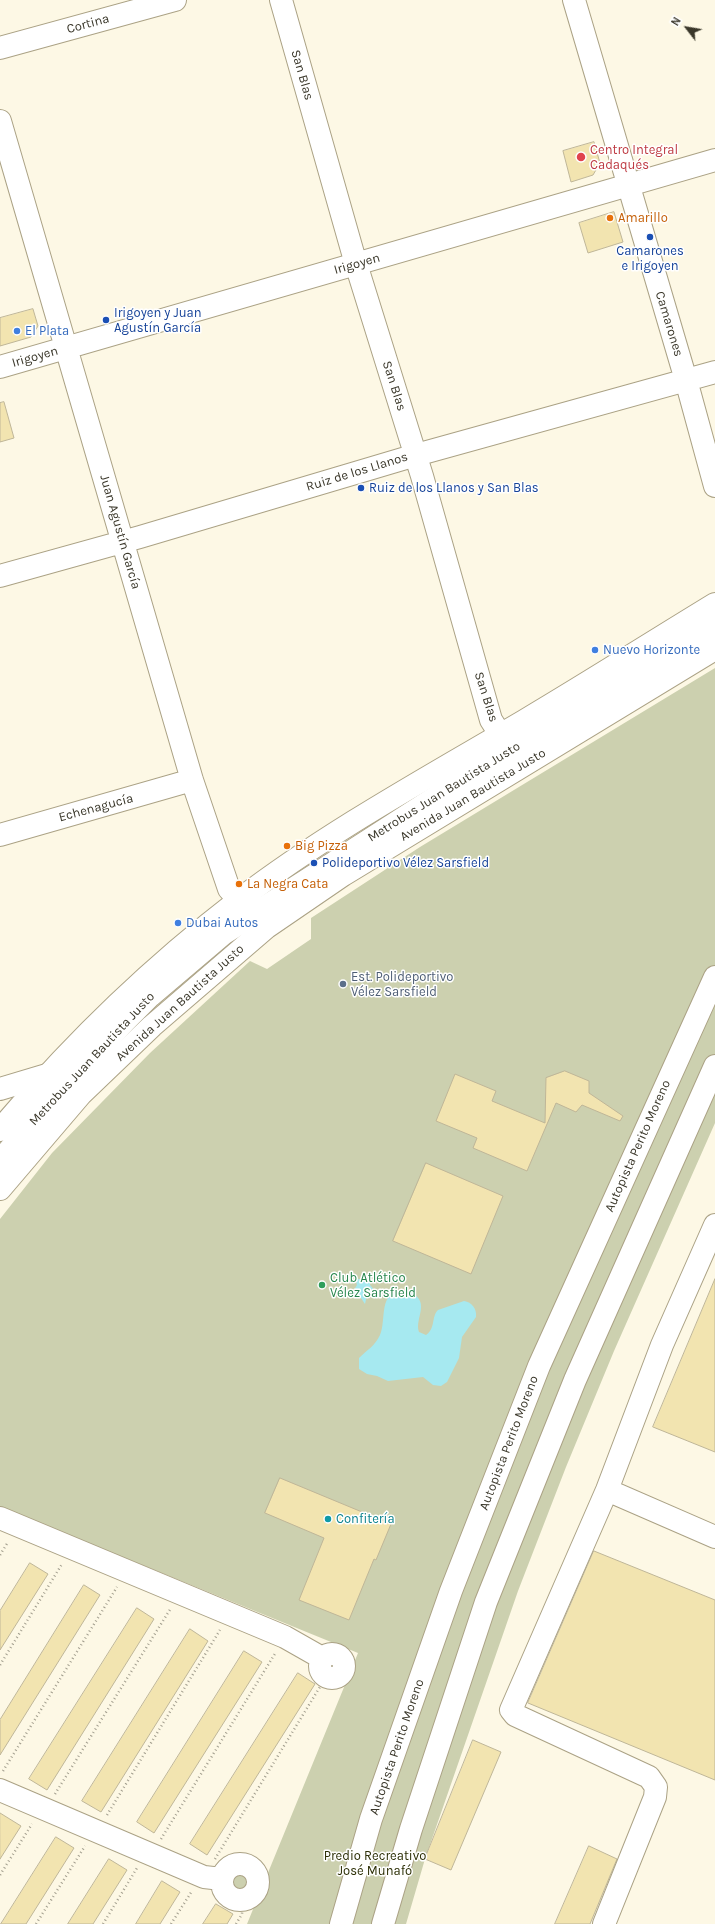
<!DOCTYPE html>
<html>
<head>
<meta charset="utf-8">
<style>
	body { margin:0 }
	#map { position:relative; width:715px; height:1924px; overflow:hidden; background:#fdf8e5; font-family:Karla,sans-serif }
	canvas { display:block }
	.north { position:absolute; left:667px; top:8px; width:40px; height:40px; -webkit-text-stroke:3px #fff; paint-order:stroke; rotate:301deg; font-size:11px; font-weight:700; line-height:16px; text-align:center; color:#3a372a }
	.north::after { content:''; display:block; margin:auto; width:14px; height:18px; background:#3a372a; clip-path:polygon(50% 0,100% 100%,50% 72%,0 100%) }
</style>
</head>
<body>
<div id="map">
<canvas width="715" height="1924"></canvas>
<div class="north">N</div>
</div>
<script>
const ctx = document.querySelector('canvas').getContext('2d');
ctx.lineJoin = 'round';
function paint(path, color) {
  ctx.fillStyle = color;
  ctx.fill(path, 'evenodd');
}
function stroke(path, color, width, dash) {
  ctx.strokeStyle = color;
  ctx.lineWidth = width;
  ctx.lineCap = dash ? 'butt' : 'round';
  ctx.setLineDash(dash || []);
  ctx.stroke(path);
}
function write(font, color, halo, rows, align = 'center') {
  ctx.font = font + ' Karla,sans-serif';
  ctx.lineWidth = 3;
  ctx.setLineDash([]);
  ctx.textBaseline = 'middle';
  ctx.strokeStyle = halo;
  ctx.fillStyle = color;
  for (const [text, x, y, turn = 0] of rows) {
    ctx.save();
    ctx.translate(x, y);
    ctx.rotate((+turn || 0) * Math.PI / 180);
    ctx.textAlign = isNaN(turn) ? turn : align;
    if (halo) ctx.strokeText(text, 0, 0);
    ctx.fillText(text, 0, 0);
    ctx.restore();
  }
}
paint(new Path2D(`
	M715,668v455l-101,228 -48,116 -48,124 -93,268 -19,65h-159l111,-271 -358,-146v-288l52,-66 98,-100 100,-92 17,8 44,-30v-21l109,-71z
	M324 1666a8 8 0 1 1 16 0a8 8 0 1 1-16 0Z
	M229 1880a10 10 0 1 1 20 0a10 10 0 1 1-20 0Z`), '#ccd0af');
paint(new Path2D(`
	M368,1274l2,2v9l5,6 -8,4 -2,9 -6,-9 -7,-2 5,-8 -2,-7 7,2z
	M407,1291c26,9 7,27 12,41l7,3c10,-7 5,-18 12,-25l26,-9c8,1 13,8 12,16l-14,20 -3,21 -12,24 -6,4 -8,-1 -10,-8 -35,4 -11,-5 -10,-2 -8,-5v-11c8,-8 16,-12 21,-23 7,-16 -3,-47 27,-44z`), '#a6e9f0');
const building = new Path2D(`
	M594,142l6,21 -7,12 -22,7 -8,-31z
	M614,212l9,30 -35,11 -9,-30z
	M33,309l5,17 -7,11 -31,9v-28z
	M4,402l10,36 -14,4v-39z
	M565,1071l24,10v12l34,23 -3,5 -38,-16 -6,7 -20,-9 -29,68 -54,-23 4,-10 -41,-17 19,-47 41,17 -4,10 53,22 1,-45z
	M426,1163l77,33 -32,78 -78,-33z
	M715,1279v173l-62,-25z
	M280,1478l111,46 -15,36 -2,-1 -25,61 -50,-20 25,-62 -59,-25z
	M594,1551l121,49v180l-187,-77z
	M30,1563l18,11 -48,76v-39z
	M84,1585l16,10 -100,160v-35z
	M137,1608l17,11 -107,171 -18,-11z
	M190,1629l18,12 -107,171 -19,-11z
	M244,1651l18,11 -108,171 -17,-11z
	M298,1673l17,11 -108,171 -17,-11z
	M473,1740l28,12 -50,118 -26,-11z
	M0,1813l21,13 -21,33z
	M56,1837l18,11 -48,76h-25z
	M589,1846l28,13 -27,65h-35z
	M109,1859l18,11 -34,54h-25z
	M162,1881l18,11 -20,32h-24z
	M216,1904l17,10 -6,10h-24z`);
paint(building, '#f2e4b0');
stroke(building, '#bfb698', 1);
const minor = new Path2D(`
	M281,0l75,264 66,212 69,244 20,31
	M574,0l112,380 29,106
	M0,48l175,-48
	M0,121l192,659 37,109 22,24
	M0,367l715,-207
	M0,576l140,-39 276,-82 299,-83
	M0,835l192,-55
	M0,1089l50,-15
	M0,1161l62,-73 63,-67 25,-25 73,-62 258,-166 234,-141
	M607,1490l108,47
	M0,1518l285,119 37,21
	M320 1666a12 12 0 1 1 24 0a12 12 0 1 1-24 0Z
	M0,1790l204,87 18,2
	M222 1882a18 18 0 1 1 36 0a18 18 0 1 1-36 0Z
	M604,1924l51,-127 1,-10 -7,-10 -134,-62 -4,-5 96,-220 55,-145 53,-120`);
const major = new Path2D(`
	M0,1130c70,-84 152,-163 239,-230 89,-68 188,-122 285,-179 64,-38 127,-78 191,-117
	M0,1189l81,-95 71,-68 115,-99 76,-52 372,-226`);
const highway = new Path2D(`
	M341,1924l30,-105 80,-228 88,-225 176,-389
	M383,1924l28,-95 75,-227 89,-222 140,-314`);
stroke(minor, '#aba285', 24);
stroke(major, '#aba285', 24);
stroke(highway, '#aba285', 24);
stroke(new Path2D(`
	M0,1555l8,-13
	M0,1665l62,-101
	M3,1771l114,-184
	M55,1794l116,-186
	M107,1815l113,-185
	M161,1839l115,-187
	M215,1859l111,-182
	M0,1875l32,-51
	M36,1924l49,-78
	M103,1924l34,-56
	M171,1924l21,-33
	M236,1924l6,-10 1,-15`), '#a39f8f', 2.5, [1, 3]);
stroke(minor, '#fff', 22);
stroke(major, '#fff', 22);
stroke(highway, '#fff', 22);
for (const [x, y, r, color] of [
	[581,157,5,"#e0444e"],
	[610,218,4,"#e8710a"],
	[650,237,4,"#1a4fb4"],
	[106,320,4,"#1a4fb4"],
	[17,331,4,"#3f7fe0"],
	[361,488,4,"#1a4fb4"],
	[595,650,4,"#3f7fe0"],
	[287,846,4,"#e8710a"],
	[314,863,4,"#1a4fb4"],
	[239,884,4,"#e8710a"],
	[178,923,4,"#3f7fe0"],
	[343,984,4,"#5c6f8a"],
	[322,1285,4,"#2e9e5b"],
	[328,1519,4,"#0f9aa8"]
]) {
  const dot = new Path2D();
  dot.arc(x, y, r, 0, 2 * Math.PI);
  ctx.fillStyle = color;
  ctx.fill(dot);
  stroke(dot, '#fff', 1.5);
}
write('13px', '#3a372a', '#fff', [
	["Cortina",88,24,-15],
	["San Blas",302,75,74],
	["Irigoyen",357,264,-16],
	["Camarones",669,324,73],
	["Irigoyen",35,357,-16],
	["San Blas",394,386,72],
	["Ruiz de los Llanos",357,472,-17],
	["Juan Agustín García",120,532,74],
	["San Blas",486,697,72],
	["Metrobus Juan Bautista Justo",444,792,-32],
	["Avenida Juan Bautista Justo",473,795,-31],
	["Echenagucía",96,808,-15],
	["Avenida Juan Bautista Justo",180,1003,-42],
	["Metrobus Juan Bautista Justo",92,1059,-47],
	["Autopista Perito Moreno",638,1146,-66],
	["Autopista Perito Moreno",509,1443,-69],
	["Autopista Perito Moreno",397,1747,-71]
]);
write('13px', '#be3a42', '#fff', [
	["Centro Integral",590,150],
	["Cadaqués",590,165]
], 'left');
write('13px', '#c56008', '#fff', [
	["Amarillo",618,218],
	["Big Pizza",295,846],
	["La Negra Cata",247,884]
], 'left');
write('13px', '#164399', '#fff', [
	["Camarones",650,251,"center"],
	["e Irigoyen",650,266,"center"],
	["Irigoyen y Juan",114,313],
	["Agustín García",114,328],
	["Ruiz de los Llanos y San Blas",369,488],
	["Polideportivo Vélez Sarsfield",322,863]
], 'left');
write('13px', '#366cbe', '#fff', [
	["El Plata",25,331],
	["Nuevo Horizonte",603,650],
	["Dubai Autos",186,923]
], 'left');
write('13px', '#4e5e75', '#fff', [
	["Est. Polideportivo",351,977],
	["Vélez Sarsfield",351,992]
], 'left');
write('13px', '#27864d', '#fff', [
	["Club Atlético",330,1278],
	["Vélez Sarsfield",330,1293]
], 'left');
write('13px', '#0d838f', '#fff', [
	["Confitería",336,1519]
], 'left');
write('13px', '#2c2f06', '#fff', [
	["Predio Recreativo",375,1856],
	["José Munafó",375,1871]
]);
</script>
</body>
</html>
